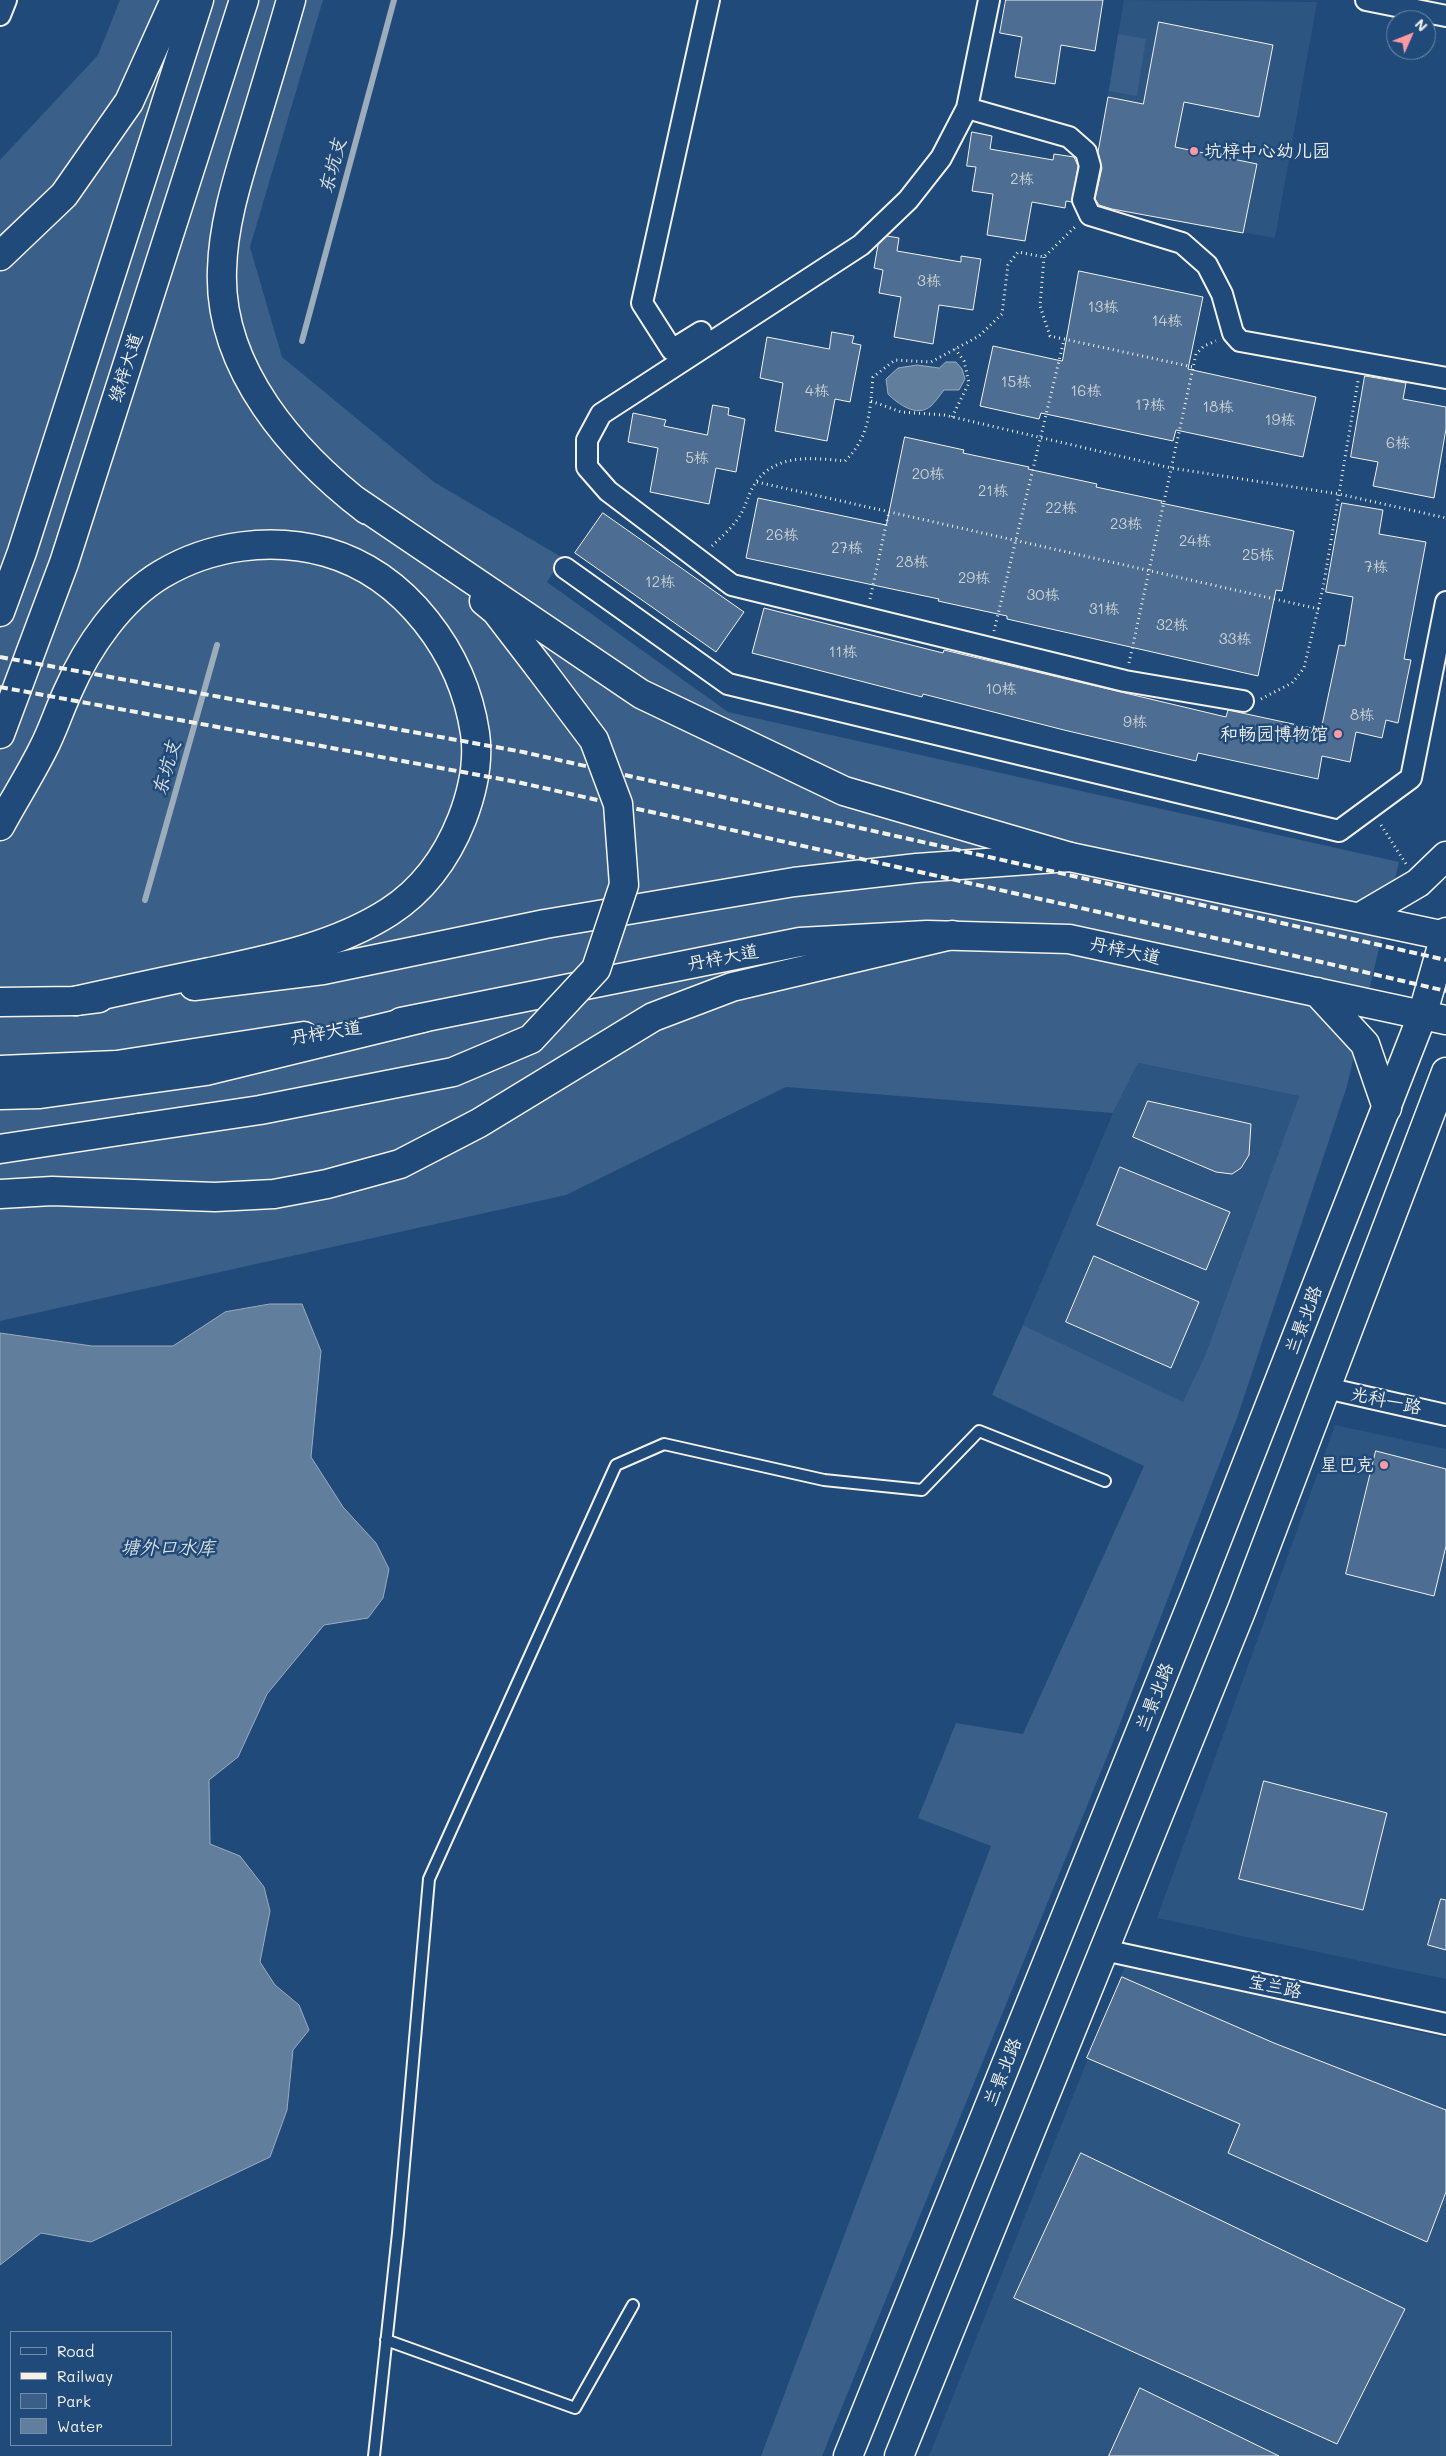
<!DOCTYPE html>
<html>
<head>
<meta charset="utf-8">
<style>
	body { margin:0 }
	#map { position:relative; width:1446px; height:2456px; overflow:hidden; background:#1f4a7a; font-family:Mali,sans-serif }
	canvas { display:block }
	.legend { position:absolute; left:10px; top:2331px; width:162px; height:115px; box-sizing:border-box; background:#1f4a7a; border:1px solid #748da6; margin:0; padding:6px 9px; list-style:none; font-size:15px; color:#f4f1e8 }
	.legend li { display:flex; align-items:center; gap:10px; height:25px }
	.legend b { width:25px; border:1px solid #748da6 }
	.north { position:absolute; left:1386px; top:10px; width:50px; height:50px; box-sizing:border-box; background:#1f4a7a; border:1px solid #748da6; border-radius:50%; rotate:46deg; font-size:14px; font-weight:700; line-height:20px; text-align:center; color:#f4f1e8 }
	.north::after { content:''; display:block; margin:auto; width:18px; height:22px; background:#ff9aa2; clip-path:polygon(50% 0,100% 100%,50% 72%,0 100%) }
</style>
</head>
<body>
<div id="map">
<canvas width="1446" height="2456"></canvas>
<ul class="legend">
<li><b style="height:6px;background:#1f4a7a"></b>Road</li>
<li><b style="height:6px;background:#f4f1e8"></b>Railway</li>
<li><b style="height:14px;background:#3a5f88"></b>Park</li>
<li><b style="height:14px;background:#627e9d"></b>Water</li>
</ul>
<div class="north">N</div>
</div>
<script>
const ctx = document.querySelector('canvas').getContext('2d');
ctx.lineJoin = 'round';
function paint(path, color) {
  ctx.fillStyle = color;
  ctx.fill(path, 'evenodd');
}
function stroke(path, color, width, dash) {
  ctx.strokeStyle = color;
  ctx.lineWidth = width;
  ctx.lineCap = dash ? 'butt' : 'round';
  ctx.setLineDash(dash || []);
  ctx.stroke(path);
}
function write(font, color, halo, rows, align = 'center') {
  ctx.font = font + ' Mali,"LXGW WenKai TC",sans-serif';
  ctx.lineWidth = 5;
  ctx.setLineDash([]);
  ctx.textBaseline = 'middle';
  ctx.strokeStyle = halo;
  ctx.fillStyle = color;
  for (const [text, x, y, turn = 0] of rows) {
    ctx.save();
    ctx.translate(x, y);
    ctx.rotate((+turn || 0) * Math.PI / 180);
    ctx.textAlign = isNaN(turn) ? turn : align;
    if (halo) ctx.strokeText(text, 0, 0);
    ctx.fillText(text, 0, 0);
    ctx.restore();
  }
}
paint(new Path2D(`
	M1124,0l193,2 -42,236 -186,-33z
	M1138,1063l161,33 -93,257 -23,50 -160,-78 90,-212z
	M1335,1425l111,24v530l-289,-61z
	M1125,1966l321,72v418h-517z`), '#2d5581');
paint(new Path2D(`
	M120,0h203l-73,247 32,110 152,125 129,76 -16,24 181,130 671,150 -52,224 -110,332 -126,329 -289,709h-61l230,-610 -73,-28 38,-95 67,11 121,-268 -152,-71 31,-70 160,77 23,-49 93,-257 -161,-33 -25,50 -327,-26 -220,108 -566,126v-1161l98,-105z
	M1118,34l28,5 -9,57 -28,-5z`), '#3a5f88');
const water = new Path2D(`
	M946,362h10l6,7 3,10 -6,11h-15c-4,5 -8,11 -13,16 -14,12 -33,-2 -43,-12l-2,-15 12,-11 19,-3 22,3z
	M270,1304h32l19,47 -10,106 32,50 33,36 13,26 -6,29 -15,20 -44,7 -57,69 -29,63 -29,23 1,64 30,12 24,31 6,24 -10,51 15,23 24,20 10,25 -16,20 -6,60 -17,47 -179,85 -50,-9 -41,32v-932l92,13h81l52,-34z`);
paint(water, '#627e9d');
stroke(water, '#9cacbb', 1);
stroke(new Path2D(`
	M302,341l92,-341
	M145,900l72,-255`), '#9cacbb', 6);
const building = new Path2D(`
	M1006,0h97l-8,51 -34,-6 -6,39 -40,-7 7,-40 -22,-4z
	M1159,22l114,23 -14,72 -75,-15 -9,45 82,17 -14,69 -131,-24 -13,-4 -4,-6 7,-31 -4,-16 10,-55 35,7z
	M972,132l20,4 -2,13 63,11 1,-6 20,3 4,9 -6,36 -6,-1 -1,7 -33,-6 -7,39 -38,-6 6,-41 -21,-3 4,-24 -9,-1z
	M887,236l12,2 -2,13 64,11v-6l20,3 -8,51 -34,-5 -6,39 -39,-7 7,-40 -22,-4 4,-23 -9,-2 4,-23z
	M1079,271l124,26 -15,72 128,28 -13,60 -127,-27 -3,11 -132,-28 -2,6 -59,-13 13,-60 69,15z
	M832,332l22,4 -2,7 9,2 -11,57 -15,-3 -8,42 -52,-10 8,-48 -23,-5 7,-41 62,12z
	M1365,376l41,7 -3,16 43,8v22l-12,69 -61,-12 5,-24 -27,-5z
	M713,405l16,3 -1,7 17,4 -9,53 -20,-4 -7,36 -59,-12 8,-44 -30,-6 5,-29 33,7 -2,6 43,9z
	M905,437l59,13 -1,3 66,14 -1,2 69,15 -1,3 66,14 -1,2 133,28 -12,60 -6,-1 -18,86 -251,-57v-3l-69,-15 1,-2 -193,-41 12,-60 128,27z
	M1342,503l41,7 -4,24 47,8 -22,117 7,1 -13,63 -12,-3 -4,18 -26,-6 -6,30 -28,-6 -4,23 -120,-26 -2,8 -132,-31 -141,-36 -1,3 -170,-44 12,-45 179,45 1,-3 282,67 2,-7 93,20 18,-85 6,1 8,-49 -27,-5z
	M603,513l141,99 -28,40 -141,-99z
	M1148,1101l103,23 -2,31 -8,13 -9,6 -16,-2 -83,-35z
	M1120,1167l110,45 -24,58 -109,-45z
	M1094,1256l105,46 -28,66 -105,-46z
	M1376,1451l70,18v77l-12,50 -88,-22z
	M1264,1781l123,32 -24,97 -124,-31z
	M1441,1899l5,1v50l-18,-5z
	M1122,1977l152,66 172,67v82l-19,50 -199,-89 12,-29 -153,-66z
	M1081,2153l324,156 -68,135 -323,-146z
	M1140,2388l139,68h-170z`);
paint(building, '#4d6e92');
stroke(building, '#f4f1e8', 1);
const service = new Path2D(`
	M386,2340l189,68 58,-103
	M374,2456l24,-223 31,-354 187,-414 48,-21 160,36 98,10 57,-59 126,50`);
const minor = new Path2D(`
	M989,0l-22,108 -26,50 -33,42 -47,45 -260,169 -14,26v27l21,24 124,94 393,96 118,20
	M1366,0l80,16
	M0,15l6,-15
	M967,108l102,29 17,15 4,14 -7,34 7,15 92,28 25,22 15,29 11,39 7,8 206,37
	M701,332l-29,18 -30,-47 67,-303
	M565,568l163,116 611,147 72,-53 35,-176
	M1326,1388l120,27
	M1104,1950l342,74`);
const secondary = new Path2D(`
	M848,2456l349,-865 225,-575 24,-84
	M899,2456l343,-847 204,-537`);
const primary = new Path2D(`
	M1360,917l58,-34 28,-27
	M194,986l129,-16 222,-46 249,-42 123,-14 153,-11 376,79
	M1317,992l48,52 22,64
	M0,1002l75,-1 24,-3
	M401,1022l399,-80 127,-7 142,4 377,81
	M0,1070l117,-5 187,-29
	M1435,1102l11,-9`);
const trunk = new Path2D(`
	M291,0c-13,46 -27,92 -41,138 -13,43 -27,87 -28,132 -4,99 72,184 145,240
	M0,256l64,-61 65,-93 46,-102
	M353,499l288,195 203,97 226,66
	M484,601l12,10 43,56
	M0,612l22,-60 177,-552
	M0,734l64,-171 180,-563
	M0,826c14,-26 30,-51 43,-77 10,-19 16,-39 25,-58 19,-44 52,-92 94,-117 49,-29 109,-37 164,-22 80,23 137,101 149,181 4,28 -3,60 -13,86 -15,38 -39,71 -73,93 -53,34 -117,47 -179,60 -45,9 -90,19 -135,29
	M0,1095l40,-1 166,-23 217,-53
	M0,1149l139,-21
	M0,1194l52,-3 163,6 59,-3 53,-10 73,-20 79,-41 174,-106 79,-30 220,-52`);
stroke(service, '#f4f1e8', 14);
stroke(minor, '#f4f1e8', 24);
stroke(secondary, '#f4f1e8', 31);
stroke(primary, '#f4f1e8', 31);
stroke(trunk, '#f4f1e8', 31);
stroke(new Path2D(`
	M1044,257l-4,49 10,30 143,31
	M871,401l30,11 43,3 227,53 168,26 107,24
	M952,417l17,-34 -5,-22 -9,-12
	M757,482l562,127
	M712,546c9,-9 20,-18 27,-29 7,-10 9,-24 17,-35 21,-29 58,-24 89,-21 25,-24 25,-52 28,-84l22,-17 36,2 48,-26 23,-22 6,-49 10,-13 26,5 32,-31
	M870,599l19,-88
	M994,631l70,-291
	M1129,663l67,-309 8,-8 12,-5
	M1261,699l31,-16 12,-15 19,-80 35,-207
	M1381,825l25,39`), '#f4f1e8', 3, [1, 4]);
stroke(service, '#1f4a7a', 10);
stroke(minor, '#1f4a7a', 20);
stroke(secondary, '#1f4a7a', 28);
stroke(primary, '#1f4a7a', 28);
stroke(trunk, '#1f4a7a', 28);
stroke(new Path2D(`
	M0,657l523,95 923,208
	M0,687l517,95 774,173 155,36`), '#f4f1e8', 4, [8, 4]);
const trunkBridge = new Path2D(`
	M139,1128l121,-18 193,-38 78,-33 65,-70 28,-84 -6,-81 -24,-64 -55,-73`);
stroke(trunkBridge, '#f4f1e8', 31, []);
stroke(trunkBridge, '#1f4a7a', 28);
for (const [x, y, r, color] of [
	[1194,151,5,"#ff9aa2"],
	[1338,734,5,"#ff9aa2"],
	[1384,1465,5,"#ff9aa2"]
]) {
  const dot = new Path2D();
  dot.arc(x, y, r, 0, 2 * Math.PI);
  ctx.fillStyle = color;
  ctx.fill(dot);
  stroke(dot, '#1f4a7a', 2);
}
write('15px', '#cad0d2', null, [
	["2栋",1022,179],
	["3栋",929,281],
	["13栋",1103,307],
	["14栋",1167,321],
	["15栋",1016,382],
	["4栋",817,391],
	["16栋",1086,391],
	["17栋",1150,405],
	["18栋",1218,407],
	["19栋",1280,420],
	["6栋",1398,443],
	["5栋",697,458],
	["20栋",928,474],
	["21栋",993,491],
	["22栋",1061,508],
	["23栋",1126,524],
	["26栋",782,535],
	["24栋",1195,541],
	["27栋",847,548],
	["25栋",1258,555],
	["28栋",912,562],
	["7栋",1376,567],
	["29栋",974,578],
	["12栋",660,582],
	["30栋",1043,595],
	["31栋",1104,609],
	["32栋",1172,625],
	["33栋",1235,639],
	["11栋",843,652],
	["10栋",1001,689],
	["8栋",1362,715],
	["9栋",1135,722]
]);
write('18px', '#f4f1e8', '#1f4a7a', [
	["坑梓中心幼儿园",1204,151,"left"],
	["和畅园博物馆",1328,734],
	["星巴克",1374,1465]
], 'right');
write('18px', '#f4f1e8', '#1f4a7a', [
	["绿梓大道",126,368,-72],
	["丹梓大道",1125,951,12],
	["丹梓大道",723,958,-11],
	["丹梓大道",326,1033,-9],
	["兰景北路",1304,1320,-69],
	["光科一路",1386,1401,12],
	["兰景北路",1155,1697,-68],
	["宝兰路",1275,1987,12],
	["兰景北路",1003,2072,-68]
]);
write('italic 19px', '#dee0dd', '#1f4a7a', [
	["东坑支",333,166,-75],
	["东坑支",167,768,-74],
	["塘外口水库",168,1548]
]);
</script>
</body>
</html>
